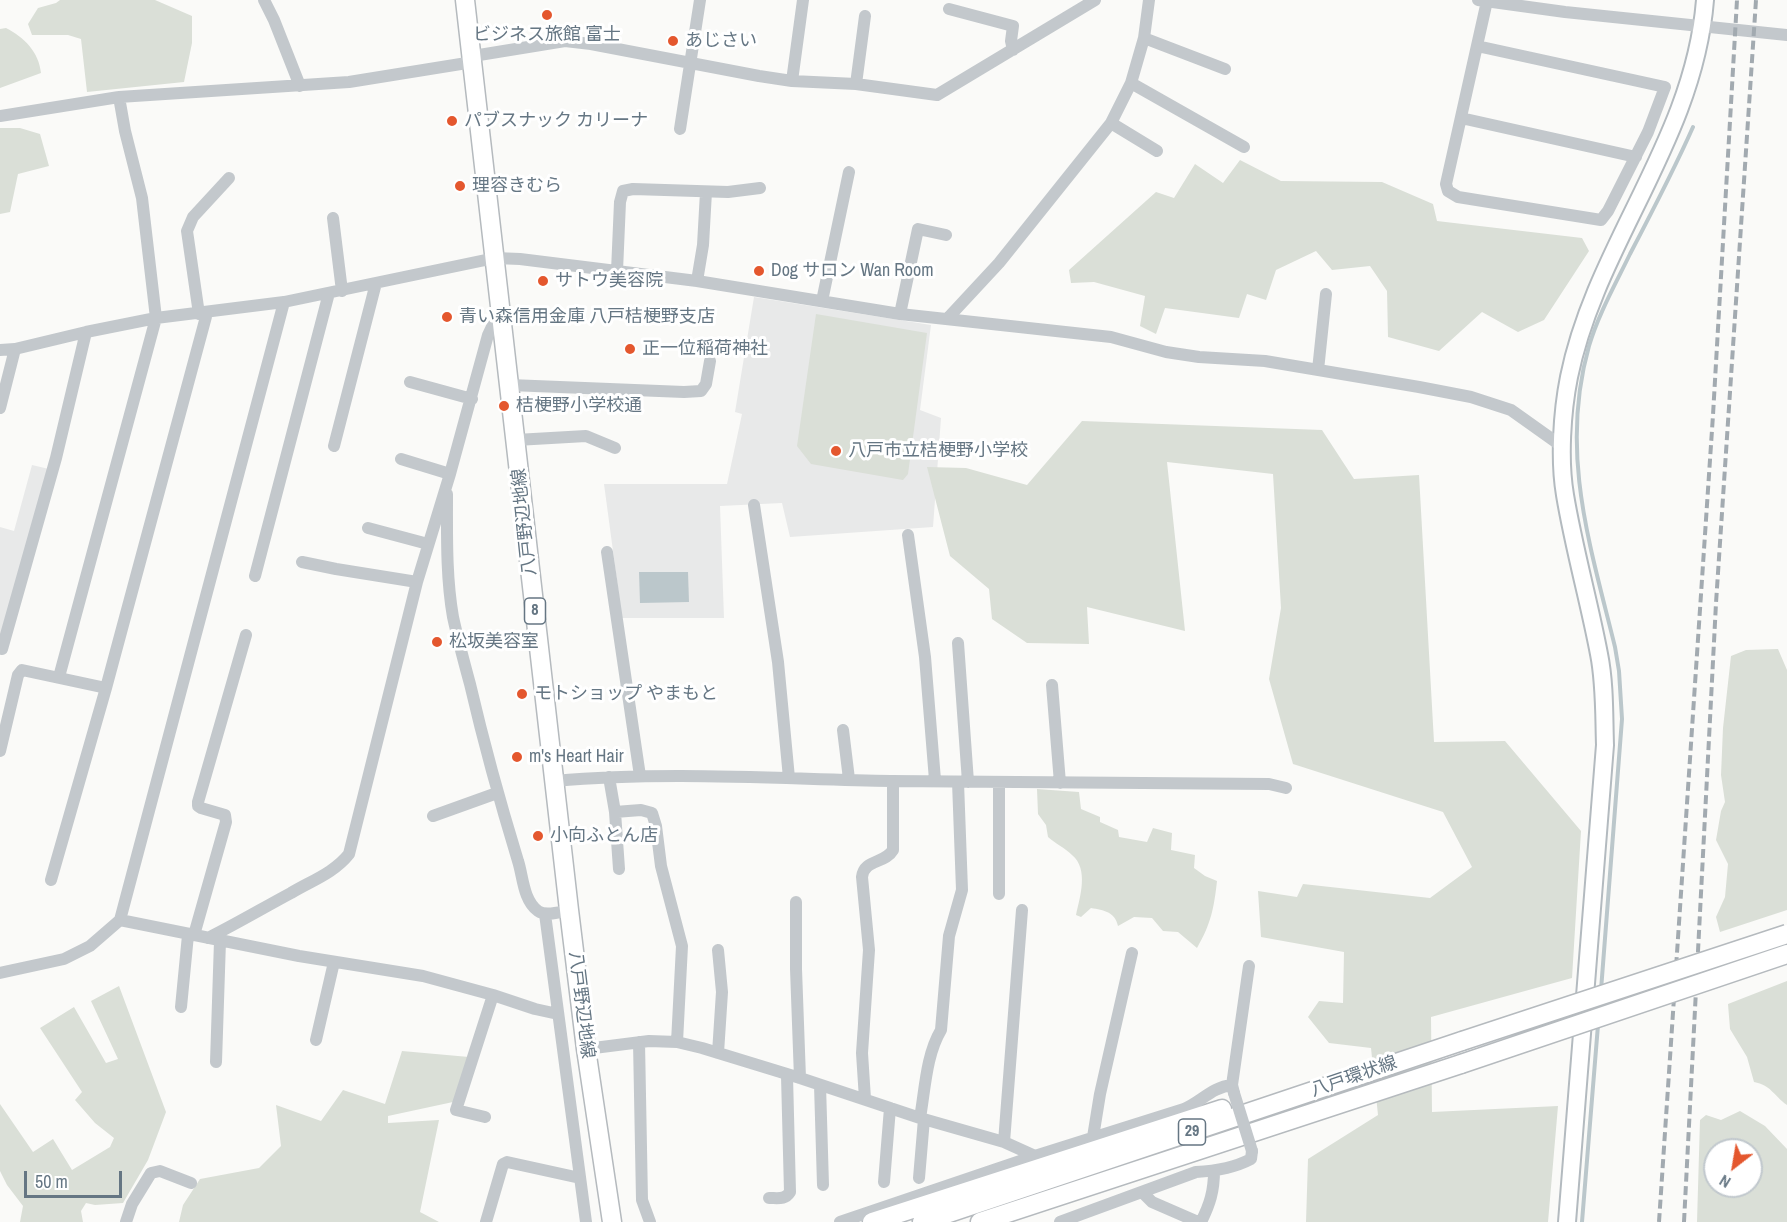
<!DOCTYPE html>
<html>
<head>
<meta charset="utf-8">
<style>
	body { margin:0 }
	#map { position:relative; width:1787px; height:1222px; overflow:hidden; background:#fafaf8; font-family:"Archivo Narrow",sans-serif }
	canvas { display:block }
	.north { position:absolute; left:1703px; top:1138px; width:60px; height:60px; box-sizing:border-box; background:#fff; border:2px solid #c1c8cd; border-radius:50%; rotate:211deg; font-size:16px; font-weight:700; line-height:24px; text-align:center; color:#657683 }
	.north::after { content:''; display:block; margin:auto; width:21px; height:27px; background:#e4572e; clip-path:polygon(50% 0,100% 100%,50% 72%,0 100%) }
	.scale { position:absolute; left:24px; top:1171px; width:98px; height:27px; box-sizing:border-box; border:3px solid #657683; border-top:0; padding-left:8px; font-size:18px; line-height:21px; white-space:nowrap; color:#657683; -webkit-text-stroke:4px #fff; paint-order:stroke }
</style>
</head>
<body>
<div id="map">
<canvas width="1787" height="1222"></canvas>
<div class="north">N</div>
<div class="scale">50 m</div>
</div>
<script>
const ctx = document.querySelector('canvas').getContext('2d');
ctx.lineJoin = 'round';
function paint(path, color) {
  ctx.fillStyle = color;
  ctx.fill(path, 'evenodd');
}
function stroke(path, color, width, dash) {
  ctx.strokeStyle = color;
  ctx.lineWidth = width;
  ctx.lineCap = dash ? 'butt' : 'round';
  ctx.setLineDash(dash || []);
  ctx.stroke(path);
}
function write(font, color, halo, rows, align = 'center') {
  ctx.font = font + ' "Archivo Narrow","Noto Sans JP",sans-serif';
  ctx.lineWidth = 6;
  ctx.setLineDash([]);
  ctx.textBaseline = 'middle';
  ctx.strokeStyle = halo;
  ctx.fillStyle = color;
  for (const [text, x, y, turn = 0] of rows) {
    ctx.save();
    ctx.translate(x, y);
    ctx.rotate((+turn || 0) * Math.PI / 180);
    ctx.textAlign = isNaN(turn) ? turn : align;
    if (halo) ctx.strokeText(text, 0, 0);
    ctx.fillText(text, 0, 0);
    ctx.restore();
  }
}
paint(new Path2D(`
	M754,297l177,28 -11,85 21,8 -8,109 -143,10 -8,-34 -62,3 4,112h-102l-18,-134h123l15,-70 -7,-2z
	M32,465l17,4 -49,177v-119l14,4z`), '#e8e9e9');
paint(new Path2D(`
	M60,0h95l37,16v27l-8,39 -97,10 -6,-53 -13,-4h-36l-4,-11 10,-16 18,-5z
	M6,28c18,9 33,24 35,45l-41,15v-59z
	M0,128h20l20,6 9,32 -31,8 -8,38 -10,2z
	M1240,160l41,21 101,1 51,22 4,17 145,17 7,13 -45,69 -26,12 -36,-20 -43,39 -51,-14 -1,-46 -17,-25 -38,4 -16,-19 -40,19 -10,30 -19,-6 -8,24 -74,-10 -9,26 -16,-8 5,-30 -51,-14 -23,1 -2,-13 87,-78 18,6 21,-34 28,19z
	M816,314l111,19 -19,141 -5,6 -92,-16 -14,-18z
	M1082,421l240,9 32,49 65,-4 15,267 71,-1 76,90 -9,147 -141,39 1,95 126,-6 -10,116h-242l2,-63 70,-44 -7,-67 -42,-5 -21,-26 11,-16 24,2 1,-51 -83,-15 -3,-46 39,6 6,-13 127,14 42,-31 -29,-55 -150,-48 -24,-85 12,-71 -8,-134 -106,-12 18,169 -98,-24 2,37 -62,-1 -35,-24 -3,-30 -39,-33 -23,-89 39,1 61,17z
	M1778,649l9,21v240l-67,22 -4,-15 9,-20 3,-33 -12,-24 5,-29 4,-9 -4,-27 2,-47 8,-72 15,-6z
	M1037,789l42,3 2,17 19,8v5l18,8 1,7 28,5 6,-14 19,5 -1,17 24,5 -1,13 11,8 12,5c-3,27 -6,43 -20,67l-19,-16 -15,-1 -11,-13 -18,-1 -16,9c-3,-14 -14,-16 -27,-18l-10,9 -5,-2c4,-18 13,-46 -4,-60 -7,-7 -16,-11 -24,-18l-2,-12 -8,-11z
	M1787,981v124c-14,-10 -16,-20 -33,-23l-7,-25 -17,-28 -2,-25z
	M119,986l47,126 -18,48 -25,43 -28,2 -9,-2 -5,8 2,11h-63l3,-16 -16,-21 -7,-14v-67l33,48 20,-13 19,31 38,-23 4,-9 -19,-15 -20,-23 7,-8 -42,-64 34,-21 32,56 12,-4 -27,-58z
	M402,1051l67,6 -16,45 -65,14v7l51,-3 -19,92 19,10h-260l4,-17 17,-26 59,-11 22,-22 -5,-41 45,16 22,-31 42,14z
	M1740,1111l25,15 22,23v73h-90l3,-102 6,-5 15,5zM1715,1150h36v36h-36z`), '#dadfd7');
paint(new Path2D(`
	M639,572h49l1,30 -49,1z`), '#bbc7cb');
stroke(new Path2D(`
	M1601,990l21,-271 -3,-48 -4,-24c-25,-102 -56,-195 -26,-301 9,-31 27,-63 41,-92 22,-42 44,-84 63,-127
	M1582,1222l16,-197`), '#bbc7cb', 4);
const secondary = new Path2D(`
	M1567,1222l38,-477c-1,-30 0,-61 -6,-91 -10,-53 -25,-105 -34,-159 -6,-35 -3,-83 4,-118 27,-133 125,-237 136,-377`);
const primary = new Path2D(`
	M465,0l104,910 17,139 26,173
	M872,1222l350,-113
	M922,1222l540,-181
	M980,1222l481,-158`);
stroke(secondary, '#b3babf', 20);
stroke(primary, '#b5babe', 21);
stroke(new Path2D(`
	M264,0l10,20 26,66
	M1478,0l87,12 222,23
	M949,9l64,17 -2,15 2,9
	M1144,38l81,31
	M1477,46l188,41 -17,45 -40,79 -7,9 -143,-23 -10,-6 -2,-7 41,-183
	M473,56l92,-15 26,3 168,32 33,5 64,3 81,11 158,-95
	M792,81l11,-81
	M1131,83l113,64
	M856,84l9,-68
	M0,116l119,-19 230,-15 124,-20
	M1461,118l175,39
	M1111,123l46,28
	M680,129l20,-129
	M333,218l9,73
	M617,271l3,-69 3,-11 10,-2 95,3 32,-4
	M697,281l6,-36 3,-53
	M822,301l27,-129
	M199,314l-12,-83 6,-14 36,-39
	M900,314l18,-85 28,6
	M947,319l52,-56 112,-140 20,-40 13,-45 5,-38
	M0,350l15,-1 71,-17 70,-14 128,-16 211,-44 25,1 177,22 203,33 211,23 55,15 33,5 66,4 154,26 52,10 40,13 52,37
	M1318,370l8,-76
	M410,382l62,17
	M510,385l174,7 17,-1 5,-7 4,-23
	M0,408l15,-59
	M516,440l70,-4 29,12
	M334,446l42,-163
	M401,459l49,15
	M447,494c0,41 -1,83 6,123 5,23 11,45 17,67 14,60 30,118 48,177 5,15 5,39 20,50 8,6 21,1 31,-1
	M754,505l24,157 11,116
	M368,528l60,16
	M908,535l17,122 10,123
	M607,552l33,224
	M302,562l34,7 81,13
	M255,576l74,-283
	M958,643l10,139
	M2,649l54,-191 30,-126
	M59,677l97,-359 -14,-120 -17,-67 -6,-34
	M1052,685l8,98
	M843,730l6,49
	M0,751l18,-76 4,-5 84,18
	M609,777l6,35 4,57
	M555,781c112,-10 224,-2 336,0 126,2 252,3 378,3l17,4
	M615,812l26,-2 11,3 4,13 5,40 21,80 -5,96
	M433,816l64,-23
	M51,880l55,-192 101,-375
	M999,894v-112
	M796,902v67l4,109
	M1022,910l-18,232 31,14
	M545,914l41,308
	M120,920l164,-618
	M194,935l32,-113 -1,-7 -24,-7 -3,-2v-4l48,-167
	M208,938c28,-14 55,-30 83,-45 20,-12 43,-20 58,-39l68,-272 33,-108 38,-139 11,-23
	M0,973l64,-14 26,-13 30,-26 179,36 124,20 70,19 42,14 23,5
	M181,1007l7,-72
	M316,1040l18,-78
	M639,1042l3,158 8,22
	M586,1049l63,-8 28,1 25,6 98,30 120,40 84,24
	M718,1053l4,-61 -4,-42
	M216,1062l4,-121
	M820,1085l3,100
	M1232,1085l17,-119
	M865,1099l-3,-46 7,-103 -7,-73c2,-18 23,-13 31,-27v-69
	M485,1117l-29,-7 37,-115
	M920,1118c5,-28 6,-63 21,-88l8,-94 13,-46 -4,-108
	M1093,1137l7,-43 32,-141
	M919,1178l5,-59
	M884,1182l6,-74
	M1143,1193l9,9 46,20
	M769,1198c9,0 16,2 21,-6l-3,-116
	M126,1222l6,-18 19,-31 9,-2 31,12
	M486,1222l17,-58 4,-2 73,16
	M840,1222l195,-66 149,-47c17,-7 28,-22 48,-24l2,8
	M1060,1222l136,-50c20,-1 38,-4 55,-13l1,-8
	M1201,1222c9,-18 13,-31 13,-51`), '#c3c8cc', 12);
stroke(secondary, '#fff', 16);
stroke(primary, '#fff', 18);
stroke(new Path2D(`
	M1659,1222l54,-807 24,-415
	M1684,1222l32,-619 40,-603`), '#a2aab0', 4, [9, 4.5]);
const primaryBridge = new Path2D(`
	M1462,1041l325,-107
	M1461,1064l326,-110`);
stroke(primaryBridge, '#b5babe', 21, []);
stroke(new Path2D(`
	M1234,1093l18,58`), '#c3c8cc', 12);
stroke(primaryBridge, '#fff', 18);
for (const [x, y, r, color] of [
	[547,15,6,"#e4572e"],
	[673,41,6,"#e4572e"],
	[452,121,6,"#e4572e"],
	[460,186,6,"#e4572e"],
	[759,271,6,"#e4572e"],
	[543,281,6,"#e4572e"],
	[447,317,6,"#e4572e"],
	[630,349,6,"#e4572e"],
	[504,406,6,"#e4572e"],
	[836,451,6,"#e4572e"],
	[437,642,6,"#e4572e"],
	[522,694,6,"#e4572e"],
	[517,757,6,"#e4572e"],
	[538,836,6,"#e4572e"]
]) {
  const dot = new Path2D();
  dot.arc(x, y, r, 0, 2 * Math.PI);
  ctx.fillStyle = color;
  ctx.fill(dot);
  stroke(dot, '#fff', 2);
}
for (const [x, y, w] of [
	[535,611,21],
	[1192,1132,27]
]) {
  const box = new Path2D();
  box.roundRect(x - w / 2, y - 13, w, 26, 4.5);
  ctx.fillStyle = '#fff';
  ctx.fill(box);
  stroke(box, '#657683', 1.5);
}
write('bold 16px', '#657683', null, [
	["8",535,611],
	["29",1192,1132]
]);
write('18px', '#657683', '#fff', [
	["ビジネス旅館 富士",547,35,"center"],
	["あじさい",685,41],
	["パブスナック カリーナ",464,121],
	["理容きむら",472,186],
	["Dog サロン Wan Room",771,271],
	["サトウ美容院",555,281],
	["青い森信用金庫 八戸桔梗野支店",459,317],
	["正一位稲荷神社",642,349],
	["桔梗野小学校通",516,406],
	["八戸市立桔梗野小学校",848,451],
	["松坂美容室",449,642],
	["モトショップ やまもと",534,694],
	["m's Heart Hair",529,757],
	["小向ふとん店",550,836]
], 'left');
write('18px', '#657683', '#fff', [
	["八戸野辺地線",525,522,-96],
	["八戸野辺地線",581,1005,83],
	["八戸環状線",1354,1077,-19]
]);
</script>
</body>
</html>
